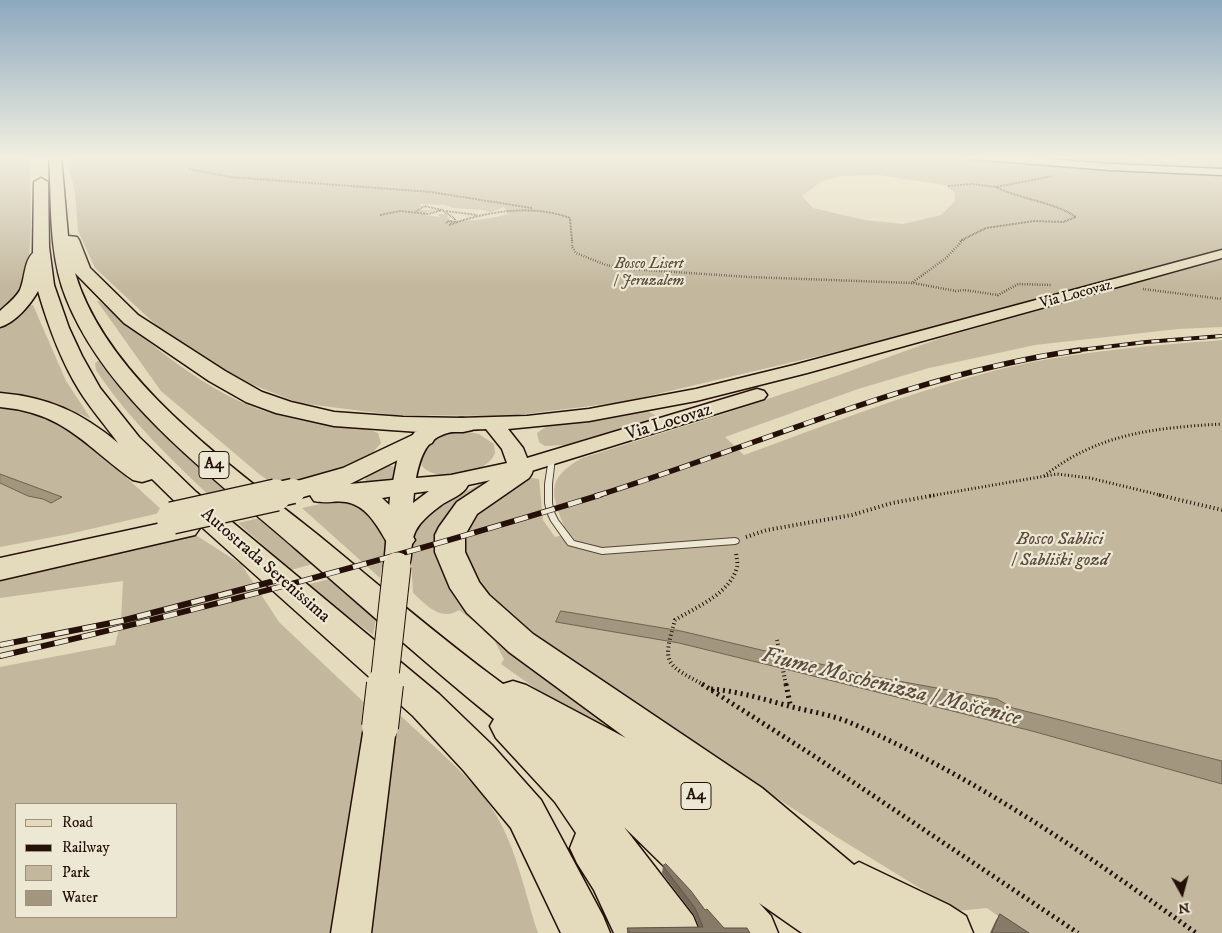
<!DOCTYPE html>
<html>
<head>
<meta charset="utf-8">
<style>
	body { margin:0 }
	#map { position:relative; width:1222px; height:933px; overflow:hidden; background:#e3dbbc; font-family:"IM FELL DW Pica",serif }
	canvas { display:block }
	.legend { position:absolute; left:15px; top:803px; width:162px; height:115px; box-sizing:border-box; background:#ede8d3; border:1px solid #9d9282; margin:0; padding:6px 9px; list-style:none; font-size:15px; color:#241009 }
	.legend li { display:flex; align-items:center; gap:10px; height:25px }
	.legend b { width:25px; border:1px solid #9d9282 }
	.north { position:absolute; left:1157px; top:868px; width:50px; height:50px; -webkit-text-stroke:4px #ede8d3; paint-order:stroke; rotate:173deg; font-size:14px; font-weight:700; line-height:20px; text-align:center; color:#241009 }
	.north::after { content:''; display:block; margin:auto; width:18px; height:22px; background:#241009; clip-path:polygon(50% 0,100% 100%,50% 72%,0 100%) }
</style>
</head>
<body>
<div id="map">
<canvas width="1222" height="933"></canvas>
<ul class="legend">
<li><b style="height:6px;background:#e3dbbc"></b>Road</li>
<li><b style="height:6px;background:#241009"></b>Railway</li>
<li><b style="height:14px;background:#c3b89e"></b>Park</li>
<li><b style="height:14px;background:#a2967f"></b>Water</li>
</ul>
<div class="north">N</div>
</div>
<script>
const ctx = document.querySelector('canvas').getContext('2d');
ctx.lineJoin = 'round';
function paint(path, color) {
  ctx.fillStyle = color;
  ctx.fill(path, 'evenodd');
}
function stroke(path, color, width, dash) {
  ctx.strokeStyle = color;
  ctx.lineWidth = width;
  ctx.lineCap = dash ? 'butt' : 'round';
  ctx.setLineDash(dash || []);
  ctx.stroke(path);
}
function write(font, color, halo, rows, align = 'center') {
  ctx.font = font + ' "IM FELL DW Pica",serif';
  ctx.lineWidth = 4.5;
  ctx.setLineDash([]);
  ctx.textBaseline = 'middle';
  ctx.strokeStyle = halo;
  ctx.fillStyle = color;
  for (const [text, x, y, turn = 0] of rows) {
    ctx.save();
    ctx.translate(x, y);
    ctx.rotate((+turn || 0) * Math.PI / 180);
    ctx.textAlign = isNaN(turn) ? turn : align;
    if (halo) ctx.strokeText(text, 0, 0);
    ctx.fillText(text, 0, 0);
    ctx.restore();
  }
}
paint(new Path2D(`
	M0,156h29c1,38 7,105 -10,139 -4,8 -13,14 -19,20z
	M66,156h867l164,14 125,6v73l-361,97 -238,56 -114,14 -115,-1 -95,-12 -71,-28 -59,-38 -74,-69 -17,-37 -3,-39zM878,175l67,10 9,7 1,9 -14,14 -38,9 -38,-4 -52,-12 -11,-12 20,-15 19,-5zM418,204l27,1 8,3 30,2 8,2 13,-5 4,7c-19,5 -37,8 -58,6l-4,-6h-8l2,3 -15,-2 2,-3 9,-2h-20l6,-4z
	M989,156h130l16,5h10l-8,-5h15l10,5 22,1 -24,-6h62v14l-80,-2z
	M1222,258v69l-44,2 -143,16 -106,23 -71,21 -133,48 19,18c82,-30 164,-62 249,-84 75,-19 152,-25 229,-31v421l-209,-53 -16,-9 -126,-23 -190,-45 -120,-20 -4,11 122,21 110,27 243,61 190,53v149h-201l-34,-25 -30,3 -122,-75 -321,-209c-13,-16 -51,-58 -51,-77 -1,-9 2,-18 3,-27l30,-28 36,-17 7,1 4,41 12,17 12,-3c-13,-36 -26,-53 15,-76l132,-41 125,-42 102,-37z
	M97,301h2c46,38 93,80 149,104 37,15 82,20 122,25l8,3 3,10 -11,13 -15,10 -76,22 -20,-14 -98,-83z
	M28,305h5l33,76 25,38 -24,-11 -25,-7 -42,-6v-68z
	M98,361h3l133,136 -19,4c-43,-41 -86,-81 -119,-131l-1,-7z
	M0,405l17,3 31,8 32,19 84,77 -95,22 -69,13v-64l28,13 15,3 8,4 -22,-18 -29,-11z
	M647,411l8,4 -1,4 -89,26 -20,1 -6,-4 -2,-9 10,-7z
	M464,431l15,3 15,10 1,9c-8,23 -68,33 -76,7 15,-24 16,-25 45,-29z
	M386,464l11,4 -4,13 -23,3 -5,-4 2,-6z
	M495,478l-53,87 265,221c-71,-37 -141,-74 -206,-122l3,-5 -10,-19 -11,-9 2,-1 -26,-20c-18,12 -34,-6 -46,-17l-2,-36 3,-30c27,-23 48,-36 81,-49z
	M334,501c33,2 37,12 53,39l-7,38 -78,-70z
	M263,517l57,45 -29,8 -53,-47z
	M194,534l47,30 38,58 91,86 -37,225h-333v-266l115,-22 6,-24 2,-40 -123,17v-22zM16,804h160v113h-160z
	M337,577l40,35 -4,23 -67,-50z
	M401,716c30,29 74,63 95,99 21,35 29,79 42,118h-166l23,-208z`), '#c3b89e');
const water = new Path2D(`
	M0,474l62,23 -11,6 -8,-4 -15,-3 -28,-13z
	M561,611l120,20 190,45 126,23 16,9 209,53v23l-190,-53 -243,-61 -110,-27 -123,-21z`);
paint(water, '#a2967f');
stroke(water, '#706050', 1);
const lane = new Path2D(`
	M552,456l3,2 -3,26v19l2,9 4,8 16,21 28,7 133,-10 3,1 1,2 -1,2 -3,1 -133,10 -34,-9 -17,-24 -4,-9 -2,-9v-19l4,-26z`);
const primary = new Path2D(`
	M967,156h43l100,8 112,5v6l-112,-5 -138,-11z
	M1222,250v8l-415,115 -111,28 -107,20 -81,8 15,19 4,10 223,-67 7,-2 7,2 3,4 -3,4 -236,73 -60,13c-4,10 -19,14 -28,21 -7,5 -14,11 -20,18 -14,18 -4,32 -14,49l-9,2 -9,-2 -4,-7 6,-69 7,-36 10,-19 8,-10 12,-5 33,-9 67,-2 62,-7 107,-20 98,-24zM486,429l16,20 5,14 -56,12 -35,3c9,-46 26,-47 70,-49zM429,491l-16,12 1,-10z
	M380,713l12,4 4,10 -25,206h-40l33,-206 4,-10z`);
const highway = new Path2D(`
	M49,156h12l7,80 9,1 2,3 11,28 48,47 87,56 37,21 29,10 43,10 69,5 60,1 9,2 3,5 -3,5 -9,2h-35l4,1 3,5 -3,5 -82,41 53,-5 10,2 4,6 -4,6 -31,5 18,17 15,25 -5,7 -10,3 -10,-3c-11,-17 -21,-41 -44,-45 -10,-2 -21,2 -32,-1l-4,-6 -17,5 -10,-3 -4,-6 4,-6 60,-17 76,-36 -85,-6 -58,-13 -30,-11 -37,-21 -85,-58 -49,-50c32,108 159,194 243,262 61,50 121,102 185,149l10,-3 13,4 100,53 -117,-86 -42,-39 -17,-25 -15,-36v-17l4,-8 18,-25 50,-33 4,-8 9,-2 9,2c5,7 5,10 0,17l-52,36 -12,21v17l14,30 10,13 44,39 229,154 92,77 5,-3 90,43 17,11 7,17h-171l-43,-30 12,13 7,17h-54l-54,-61 -46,-45 69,89 7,17h-86l-20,-43 -17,-27 -7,-15 6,-15 -21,-31 -59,-64 -6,-12 4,-7c-68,-55 -132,-113 -198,-170 -80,-70 -190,-149 -230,-251 -18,-45 -14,-94 -17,-142z
	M41,178l7,4 1,65 5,38 15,43 13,28 18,32 39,49 57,55 243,202 53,51 49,55 62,116 7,17h-49l-50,-105 -47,-57 -51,-55 -218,-195 5,7 -5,7 -195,45v-22l185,-40 10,3 -43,-42 -10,3 -9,-2c-49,-35 -68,-67 -133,-73v-14c48,4 81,19 118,50 -13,-18 -28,-35 -39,-53 -19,-31 -31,-65 -41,-99 -7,13 -23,32 -38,36v-16c7,-7 15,-12 20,-21 5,-11 4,-29 13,-37l1,-71z`);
stroke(lane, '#544336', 2);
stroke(primary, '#241009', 3);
stroke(highway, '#241009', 3);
stroke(new Path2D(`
	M534,156l6,3
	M189,169l41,8 201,15 101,16
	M948,186l24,-2 24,3 57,-11
	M416,211l9,-5 16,4
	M446,211l31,4
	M380,215l20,-4 28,3 14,-4 13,9v3
	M446,223l3,-2 4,1
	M449,225c38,-14 83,-21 121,-7l2,23
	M960,241l26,-13 48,-7 29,1 13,-5c-24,-16 -54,-17 -80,-30`), '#241009', 2, [0.5, 1]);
stroke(new Path2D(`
	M572,240v7l4,6 30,12 24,4 119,8 164,6 43,8 8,-1 34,5 20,-11 34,1
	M913,282l33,-24 17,-18
	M1143,289l79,10`), '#241009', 2.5, [0.5, 2]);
stroke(new Path2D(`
	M1044,476c55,-43 110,-48 178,-52
	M930,496l127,-22 33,4 74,18`), '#241009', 3, [1, 2.5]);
stroke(new Path2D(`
	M1159,495l63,15
	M746,537l21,-7 85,-15 40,-12 44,-8
	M777,640l9,45
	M704,685c-39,-21 -42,-21 -29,-65 21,-13 55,-26 62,-53 1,-5 -1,-11 -1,-16`), '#241009', 4, [1, 3]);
stroke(new Path2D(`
	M702,684l115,74 261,175
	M786,684l4,20
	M711,689c25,2 49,9 74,16 21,6 45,9 66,18 123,53 237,132 345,210`), '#241009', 5, [2, 4]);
paint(lane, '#ede8d3');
paint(primary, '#e3dbbc');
paint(highway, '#e3dbbc');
const railFar2 = new Path2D(`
	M1072,351l74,-9 76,-6`);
const railFar1 = new Path2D(`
	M596,496c161,-50 316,-122 484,-146`);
const rail = new Path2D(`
	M0,645l121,-24 161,-42
	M0,656c202,-46 402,-100 600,-161`);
stroke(railFar2, '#241009', 4);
stroke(railFar1, '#241009', 5.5);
stroke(rail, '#241009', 6);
stroke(railFar2, '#ede8d3', 2.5, [8]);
stroke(railFar1, '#ede8d3', 4, [11]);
stroke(rail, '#ede8d3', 4.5, [14]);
const primaryBridgeFar1 = new Path2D(`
	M384,685l13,-119`);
const primaryBridge = new Path2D(`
	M380,727l5,-43`);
const highwayBridgeFar1 = new Path2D(`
	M271,496l22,-5`);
const highwayBridge = new Path2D(`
	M172,518l104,-23`);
stroke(primaryBridgeFar1, '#241009', 29, []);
stroke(primaryBridge, '#241009', 38, []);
stroke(highwayBridgeFar1, '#241009', 27, []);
stroke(highwayBridge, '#241009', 34, []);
stroke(primaryBridgeFar1, '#e3dbbc', 27);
stroke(primaryBridge, '#e3dbbc', 36);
stroke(highwayBridgeFar1, '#e3dbbc', 24);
stroke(highwayBridge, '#e3dbbc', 31);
paint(new Path2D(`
	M663,866l42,44 19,18 26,5h-123v-5l72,-1 -5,-12 -32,-42z
	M1000,914l29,19h-39l6,-13z`), '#746958');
const building = new Path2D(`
	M666,864l25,27 14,19 2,-1 17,19h23l3,5h-120l-3,-5 76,-1 -8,-19 -32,-42z
	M1000,914l29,19h-37z`);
paint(building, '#877a66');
stroke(building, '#5e5547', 1);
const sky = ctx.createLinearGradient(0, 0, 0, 286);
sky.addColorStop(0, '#8ca8be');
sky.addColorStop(0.55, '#f2efe1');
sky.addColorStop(1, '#f2efe100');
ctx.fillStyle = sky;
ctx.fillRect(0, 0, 1222, 286);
write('italic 15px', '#5c4b3d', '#ede8d3', [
	["Bosco Lisert",649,265],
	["/ Jeruzalem",649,282]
]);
write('15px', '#241009', '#ede8d3', [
	["Via Locovaz",1076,295,-15]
]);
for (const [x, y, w] of [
	[214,465,30],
	[696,796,30]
]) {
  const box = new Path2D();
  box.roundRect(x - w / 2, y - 13.5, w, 27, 4);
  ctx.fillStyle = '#ede8d3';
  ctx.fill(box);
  stroke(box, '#241009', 1);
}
write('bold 16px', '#241009', null, [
	["A4",214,465],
	["A4",696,796]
]);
write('18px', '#241009', '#ede8d3', [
	["Via Locovaz",669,423,-17],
	["Autostrada Serenissima",265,566,41]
]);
write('italic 18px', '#5c4b3d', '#ede8d3', [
	["Bosco Sablici",1060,540],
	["/ Sabliški gozd",1060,561]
]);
write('italic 22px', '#5d4c3e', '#ede8d3', [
	["Fiume Moschenizza / Moščenice",891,688,14]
]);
</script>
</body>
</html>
